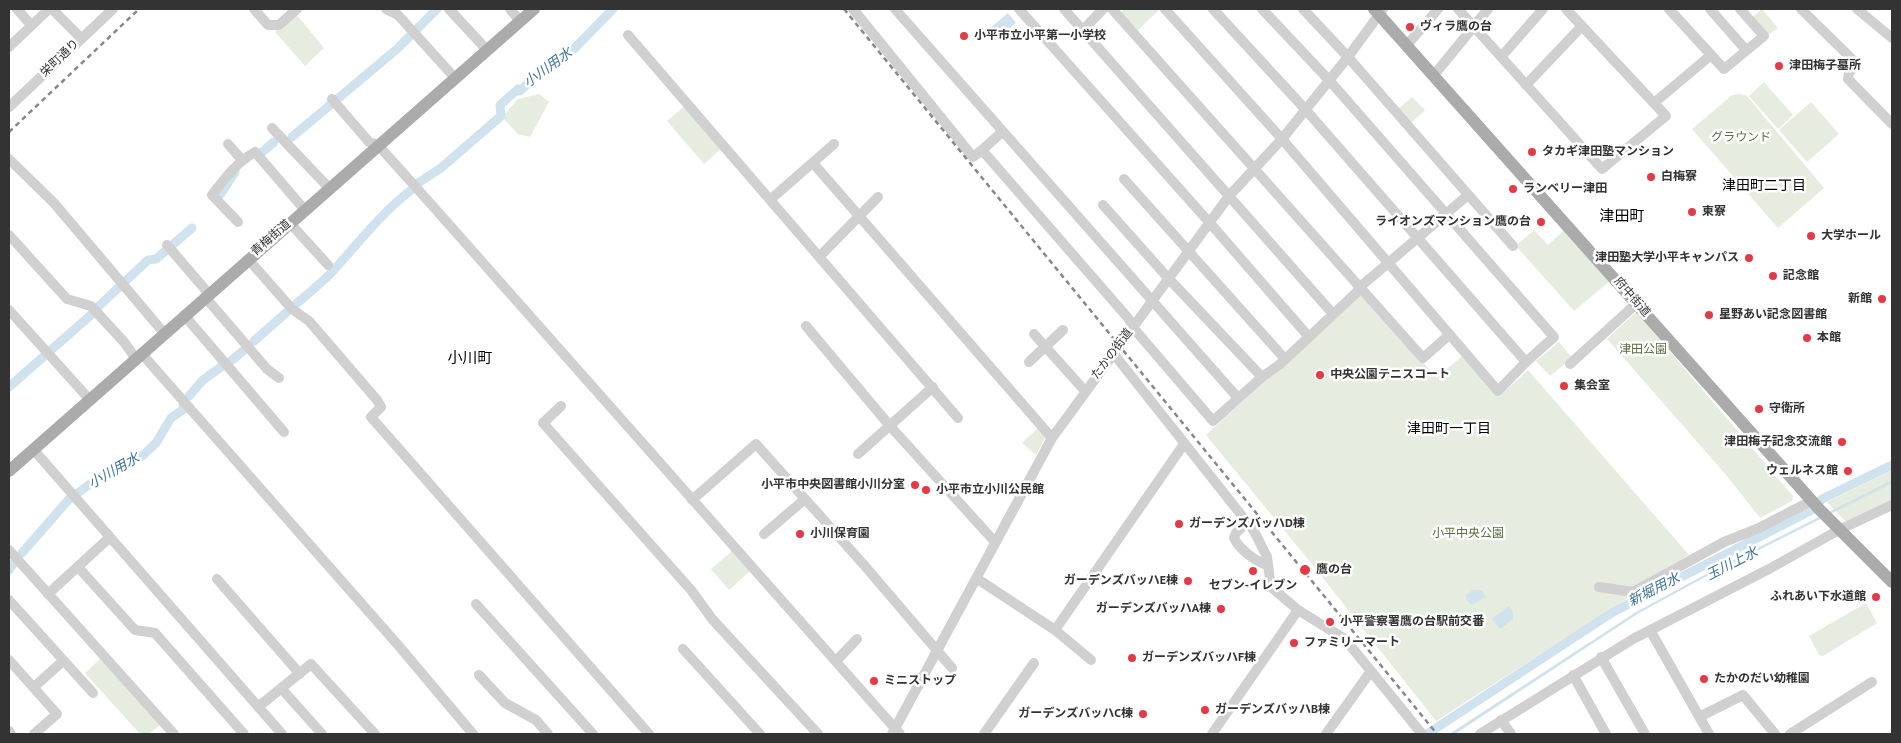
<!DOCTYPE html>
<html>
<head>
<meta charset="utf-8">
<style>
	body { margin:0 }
	#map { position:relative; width:1901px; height:743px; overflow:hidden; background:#fff; font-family:"PT Sans",sans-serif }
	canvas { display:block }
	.frame { position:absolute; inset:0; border:10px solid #333; pointer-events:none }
</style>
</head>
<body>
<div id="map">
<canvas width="1901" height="743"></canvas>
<div class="frame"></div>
</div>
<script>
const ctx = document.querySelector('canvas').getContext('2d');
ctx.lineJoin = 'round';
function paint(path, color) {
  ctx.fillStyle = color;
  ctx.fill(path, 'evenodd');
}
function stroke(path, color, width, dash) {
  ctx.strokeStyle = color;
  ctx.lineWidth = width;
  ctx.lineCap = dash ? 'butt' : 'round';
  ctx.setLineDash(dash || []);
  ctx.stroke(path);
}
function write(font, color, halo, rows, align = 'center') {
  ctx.font = font + ' "PT Sans","Noto Sans JP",sans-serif';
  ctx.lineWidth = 5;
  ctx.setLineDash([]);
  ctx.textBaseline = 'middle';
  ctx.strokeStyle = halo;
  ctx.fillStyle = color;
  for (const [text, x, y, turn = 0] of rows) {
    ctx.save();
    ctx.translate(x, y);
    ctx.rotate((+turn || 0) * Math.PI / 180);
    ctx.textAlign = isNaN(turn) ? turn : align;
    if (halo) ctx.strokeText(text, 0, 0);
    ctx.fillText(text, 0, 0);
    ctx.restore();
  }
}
paint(new Path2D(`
	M1124,9h36l-24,23 -16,-18z
	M1762,9l16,19 -10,7 -16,-18z
	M296,14l28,34 -19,18 -30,-34z
	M1764,82l29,33 -15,14 -29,-33z
	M539,94l10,8 -19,35 -12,-3 -16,-17 16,-18z
	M1739,94l7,1 78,93 -46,40 -86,-99 40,-34z
	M1412,97l13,13 -14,13 -13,-14z
	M1811,102l28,32 -32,28 -28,-32z
	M685,106l36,43 -17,15 -37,-43z
	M1534,230l14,15 16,-15 46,51 -36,30 -58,-65z
	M1362,292l75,86 26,-23 37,41 28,-26 161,185 -55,31 -9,14 -189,121 -125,-158 -105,-128z
	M1636,312l157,184 -1,5 -32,17 -33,-42 -120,-137z
	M1559,342l13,16 -22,18 -14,-15z
	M1038,428l8,8 -10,19 -14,-12z
	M1892,470v30l-46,22 -19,-20z
	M732,551l18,20 -21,19 -18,-21z
	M1866,603l11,20 -54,33 -4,-1 -10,-19z
	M101,658l60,66 -12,10h-9l-55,-61z`), '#e6ecdf');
paint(new Path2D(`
	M1008,13l8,10 -24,20 -8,-10z
	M1892,480v3l-183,92 -70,38 -184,121h-6l187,-122 72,-39z
	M1473,590h8l5,7 -15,8 -5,-6v-4z
	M1509,606l4,7v6l-13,10 -8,-10z`), '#cfe2ee');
stroke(new Path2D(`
	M292,137l105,-88 40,-40
	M261,153l13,-11
	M418,183l23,-15 60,-52 -1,-11 18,-16 2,2 19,-18 25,-14 49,-50
	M220,195l15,-23
	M296,304c12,-10 24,-20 35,-31 26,-28 48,-58 79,-82
	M99,306l49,-46 8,-1 36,-31
	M254,341l33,-29
	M231,361l13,-11
	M9,387l83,-73
	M189,396l14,-16 18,-13
	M79,492l19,-14 43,-21 15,-14 15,-25 13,-9 -1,-5
	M22,553l48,-55
	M9,570l5,-7
	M1427,734l186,-122 197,-101 12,-12 70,-34`), '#cfe2ee', 9);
stroke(new Path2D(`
	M17,9l14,16
	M52,9l29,29
	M254,9l14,16h11l18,-16
	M386,9l12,6 57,63
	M449,9l38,41
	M510,9l10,12
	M853,9l120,148 9,-7 146,168 8,13 77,90 49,-44 17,-12 77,-72 4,-6 108,-92
	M895,9l343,389
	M1019,9l190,213 100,115
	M1064,9l269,305
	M1112,9l311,349 26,-23
	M1165,9l117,130 216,252 28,-29 28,-25 -225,-257 -67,-71
	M1213,9l92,100 221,253
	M1303,9l45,48 165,189
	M1458,9l144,160 64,-53 -100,-107
	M1669,9l55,60 40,-33 -24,-27
	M1710,9l36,41
	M1801,9l56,55 -8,9 -1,6 44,45
	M1857,9l35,29
	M1083,30l20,-21
	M628,35l330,383
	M1407,45l31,-36
	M9,47l40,-38
	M1501,57l42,-48
	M1434,75l54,-66
	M1526,85l56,-59
	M332,99l37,43 9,3 52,58 470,531
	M1654,103l57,-48
	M9,107l104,-98
	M272,128l57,60
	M228,144l14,16
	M982,150l20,-18
	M9,159l45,44 110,130
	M813,163l239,275
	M1124,179l161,180
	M771,199l63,-55
	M1103,205l66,74 93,98
	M238,222l-26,-27c13,-17 24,-32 43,-43l49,57
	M289,222l39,43
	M9,235l58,64 24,7 33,36 12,17
	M167,245l42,49
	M820,256l58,-59
	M248,259l44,50 17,12 68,79 4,7 -10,10 278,317
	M205,297l62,72 12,9
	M9,310l81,90
	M184,315l100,117
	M806,326l84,100 105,116
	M1034,334l51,57
	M1113,353l141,178 13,26 4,30 27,23 47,29 77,95
	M142,354l256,291 75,89
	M1029,362l34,-32
	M1570,364l67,-61
	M561,406l-18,17 148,167 22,30 105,114
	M33,449l249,285
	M858,454l75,-67
	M692,500l64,-56 108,121 88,103
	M1247,522l-11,11 -2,5c6,12 21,23 33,27
	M764,534l41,-35
	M9,550l165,184
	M78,567l57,63 20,3 89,101
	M976,578l79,52 36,30
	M217,579l83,95
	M1599,587l34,5 91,-50 35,-14 52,-27
	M48,594l61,-56
	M9,600l84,93
	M476,604l117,130
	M1055,630l129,-186
	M1650,630l59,104
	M683,649l77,85
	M1601,657l44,77
	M9,660l48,54 -23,20
	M836,661l21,-22
	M479,675l26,28 31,17 12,14
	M1573,675l33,59
	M34,687l29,-26
	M281,688l41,46
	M258,707l53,-43 64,70
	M1699,717l44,-22 32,39
	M1501,720l10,14
	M9,731l2,3
	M892,734l160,-296 177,-242 53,-57 66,-82 35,-48
	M984,734l50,-71
	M1212,734l86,-124
	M1326,734l45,-63
	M1480,734l153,-95 136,-70 70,-39 53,-25
	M1790,734l82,-52`), '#d0d0d0', 10);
stroke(new Path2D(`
	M1374,9l446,501 72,72
	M9,471l525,-462`), '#ababab', 12);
stroke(new Path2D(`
	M844,9l593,725
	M9,132l130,-123`), '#888', 2.5, [5, 4]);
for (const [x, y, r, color] of [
	[1410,27,5,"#e63946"],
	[964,36,5,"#e63946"],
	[1779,66,5,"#e63946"],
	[1532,152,5,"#e63946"],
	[1651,177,5,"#e63946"],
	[1513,189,5,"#e63946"],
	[1692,212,5,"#e63946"],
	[1541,222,5,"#e63946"],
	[1811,236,5,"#e63946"],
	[1749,258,5,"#e63946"],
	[1773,276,5,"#e63946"],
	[1882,299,5,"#e63946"],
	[1709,315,5,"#e63946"],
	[1807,338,5,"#e63946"],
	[1320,375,5,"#e63946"],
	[1564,386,5,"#e63946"],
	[1759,409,5,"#e63946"],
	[1842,442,5,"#e63946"],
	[1848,471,5,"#e63946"],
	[915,485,5,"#e63946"],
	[926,490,5,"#e63946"],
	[1179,524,5,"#e63946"],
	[800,534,5,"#e63946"],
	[1305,570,6,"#e63946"],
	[1253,571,5,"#e63946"],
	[1188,581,5,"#e63946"],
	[1876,597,5,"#e63946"],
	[1221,609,5,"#e63946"],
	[1330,622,5,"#e63946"],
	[1294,643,5,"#e63946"],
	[1132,658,5,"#e63946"],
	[1704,679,5,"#e63946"],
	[874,681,5,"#e63946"],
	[1205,710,5,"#e63946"],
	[1143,714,5,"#e63946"]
]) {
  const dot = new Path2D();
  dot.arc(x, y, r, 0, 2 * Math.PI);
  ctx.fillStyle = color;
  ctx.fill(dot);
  stroke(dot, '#fff', 2);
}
write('bold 12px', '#333', '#fff', [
	["ヴィラ鷹の台",1420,27],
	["小平市立小平第一小学校",974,36],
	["津田梅子墓所",1789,66],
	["タカギ津田塾マンション",1542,152],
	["白梅寮",1661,177],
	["ランベリー津田",1523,189],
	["東寮",1702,212],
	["ライオンズマンション鷹の台",1531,222,"right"],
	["大学ホール",1821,236],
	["津田塾大学小平キャンパス",1739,258,"right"],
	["記念館",1783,276],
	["新館",1872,299,"right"],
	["星野あい記念図書館",1719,315],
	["本館",1817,338],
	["中央公園テニスコート",1330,375],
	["集会室",1574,386],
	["守衛所",1769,409],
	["津田梅子記念交流館",1832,442,"right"],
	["ウェルネス館",1838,471,"right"],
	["小平市中央図書館小川分室",905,485,"right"],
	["小平市立小川公民館",936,490],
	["ガーデンズバッハD棟",1189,524],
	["小川保育園",810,534],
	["鷹の台",1316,570],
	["ガーデンズバッハE棟",1178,581,"right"],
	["セブン-イレブン",1253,586,"center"],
	["ふれあい下水道館",1866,597,"right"],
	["ガーデンズバッハA棟",1211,609,"right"],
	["小平警察署鷹の台駅前交番",1340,622],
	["ファミリーマート",1304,643],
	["ガーデンズバッハF棟",1142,658],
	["たかのだい幼稚園",1714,679],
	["ミニストップ",884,681],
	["ガーデンズバッハB棟",1215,710],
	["ガーデンズバッハC棟",1133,714,"right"]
], 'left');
write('12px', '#333', '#fff', [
	["栄町通り",60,58,-44],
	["青梅街道",271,238,-41],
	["府中街道",1632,297,49],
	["たかの街道",1112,354,-53]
]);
write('12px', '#56703f', '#fff', [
	["グラウンド",1741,138],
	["津田公園",1643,350],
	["小平中央公園",1468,534]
]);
write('italic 14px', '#3f7597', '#fff', [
	["小川用水",548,68,-36],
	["小川用水",114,471,-30],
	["玉川上水",1732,564,-27],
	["新堀用水",1654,590,-27]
]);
write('14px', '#000', '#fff', [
	["津田町二丁目",1764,186],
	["津田町一丁目",1449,429]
]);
write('15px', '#000', '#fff', [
	["津田町",1622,217],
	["小川町",470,359]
]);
</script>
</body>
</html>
